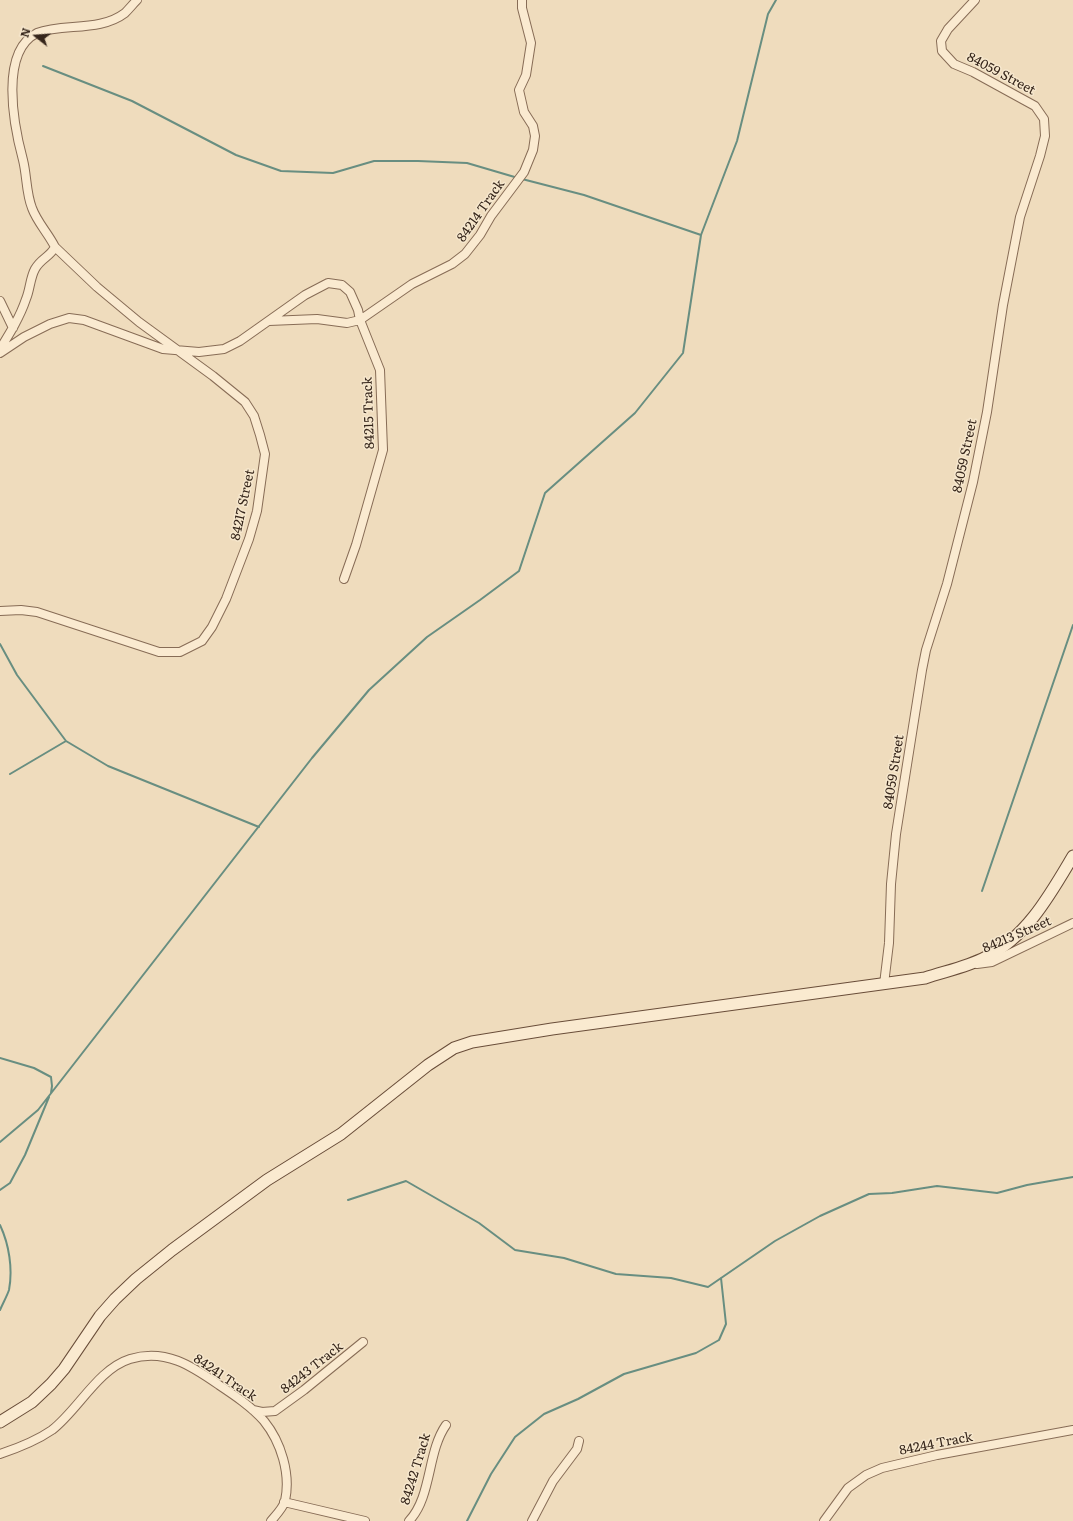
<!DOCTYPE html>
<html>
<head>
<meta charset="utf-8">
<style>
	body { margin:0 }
	#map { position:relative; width:1073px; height:1521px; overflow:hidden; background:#efdcbd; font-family:Literata,serif }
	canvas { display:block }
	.north { position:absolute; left:16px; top:16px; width:40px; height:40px; -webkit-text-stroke:3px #f6e7cd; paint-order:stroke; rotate:287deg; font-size:11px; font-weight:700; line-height:16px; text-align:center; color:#36261b }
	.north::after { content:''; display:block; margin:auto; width:14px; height:18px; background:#36261b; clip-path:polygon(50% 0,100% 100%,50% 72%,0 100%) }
</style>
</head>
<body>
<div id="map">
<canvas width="1073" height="1521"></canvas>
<div class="north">N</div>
</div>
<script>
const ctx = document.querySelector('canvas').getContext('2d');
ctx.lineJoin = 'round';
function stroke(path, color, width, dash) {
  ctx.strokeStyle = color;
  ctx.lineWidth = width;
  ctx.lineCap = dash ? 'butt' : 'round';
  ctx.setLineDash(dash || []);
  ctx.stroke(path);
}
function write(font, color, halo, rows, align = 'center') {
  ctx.font = font + ' Literata,serif';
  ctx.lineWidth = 3;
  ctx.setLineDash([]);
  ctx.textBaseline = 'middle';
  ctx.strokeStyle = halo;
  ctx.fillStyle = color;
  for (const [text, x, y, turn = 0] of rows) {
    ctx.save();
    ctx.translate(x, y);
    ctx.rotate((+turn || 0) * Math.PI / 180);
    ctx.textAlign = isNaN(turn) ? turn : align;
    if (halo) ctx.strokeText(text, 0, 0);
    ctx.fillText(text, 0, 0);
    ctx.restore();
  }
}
stroke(new Path2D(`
	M43,66l89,35 104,54 45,16 52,2 41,-12h44l49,2 51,15
	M522,179l62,16 117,40
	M0,644l17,31 49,66 42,25 151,61
	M10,774l56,-33
	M982,891l91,-266
	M0,1058l34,10 17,9 1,9 -1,7
	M0,1142l38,-32 274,-352 57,-68 58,-53 53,-37 39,-29 26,-78 90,-80 48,-60 18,-118 36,-94 31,-127 8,-14
	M0,1190l10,-7 15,-28 24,-58
	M348,1200l58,-19 73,42 36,27 49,8 52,16 55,4 37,9 67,-46 45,-25 49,-22 23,-1 45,-7 60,7 30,-8 46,-8
	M0,1225c9,19 13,44 9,65 -2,6 -6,13 -9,20
	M467,1521l24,-47 24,-37 29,-23 34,-15 46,-25 72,-21 23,-13 7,-16 -5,-46`), '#688e81', 2);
const street = new Path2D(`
	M0,301l13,27
	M269,321l48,-2 30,4 13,-3 52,-36 40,-20 13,-10 15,-19 11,-19 33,-44 9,-22 2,-14 -2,-10 -9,-14 -5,-22 7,-15 5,-32 -9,-35v-8
	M0,349c10,-16 20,-32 26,-50 4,-9 4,-21 9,-30 6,-11 15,-12 20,-22 -7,-14 -18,-25 -23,-39 -6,-15 -5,-32 -9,-48 -10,-37 -23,-109 14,-127 27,-10 63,-1 88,-20 4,-4 8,-9 12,-13
	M0,353l24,-16 26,-13 19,-6 15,2 79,29 36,3 25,-3 16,-8 65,-46 23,-12 14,2 8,7 8,18 2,10 20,50 3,80 -27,95 -12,34
	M0,611l21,-1 16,2 122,40h21l22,-11 10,-14 14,-28 23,-60 8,-28 8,-57 -5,-19 -6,-19 -9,-14 -32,-26 -74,-54 -42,-35 -42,-40
	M977,964l15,-2 81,-39
	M884,984l5,-41 2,-59 5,-50 26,-164 4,-20 21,-66 26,-102 14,-70 16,-107 17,-88 20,-61 5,-20 -1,-17 -9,-13 -62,-34 -19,-8 -12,-13 -1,-10 7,-12 27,-29
	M253,1410l9,2 13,-1 29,-21 59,-48
	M0,1454c18,-6 36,-13 52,-24 26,-20 46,-61 78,-71 35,-11 62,7 89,26 15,10 33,22 45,36 17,21 27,53 21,80 -2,7 -9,14 -14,20
	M284,1502l81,19
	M409,1521c23,-24 18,-69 37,-96
	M532,1521l21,-40 24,-32 2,-8
	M824,1521l24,-33 18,-13 16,-7 55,-13 136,-25`);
const secondary = new Path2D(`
	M0,1422l32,-20 19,-18 13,-15 36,-53 15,-17 21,-20 36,-29 95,-70 74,-46 87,-69 26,-17 18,-6 80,-13 373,-51c21,-7 42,-11 61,-21 41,-20 65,-64 87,-101`);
stroke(street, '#876c56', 10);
stroke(secondary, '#694d39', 13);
stroke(street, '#faead0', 8);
stroke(secondary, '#faead0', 11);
write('13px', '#36261b', '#f6e7cd', [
	["84059 Street",1001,74,28],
	["84214 Track",481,211,-55],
	["84215 Track",369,413,-92],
	["84059 Street",965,456,-78],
	["84217 Street",243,505,-78],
	["84059 Street",894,772,-81],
	["84213 Street",1017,935,-23],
	["84243 Track",312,1368,-38],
	["84241 Track",225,1378,34],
	["84244 Track",936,1444,-11],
	["84242 Track",416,1469,-73]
]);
</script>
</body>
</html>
